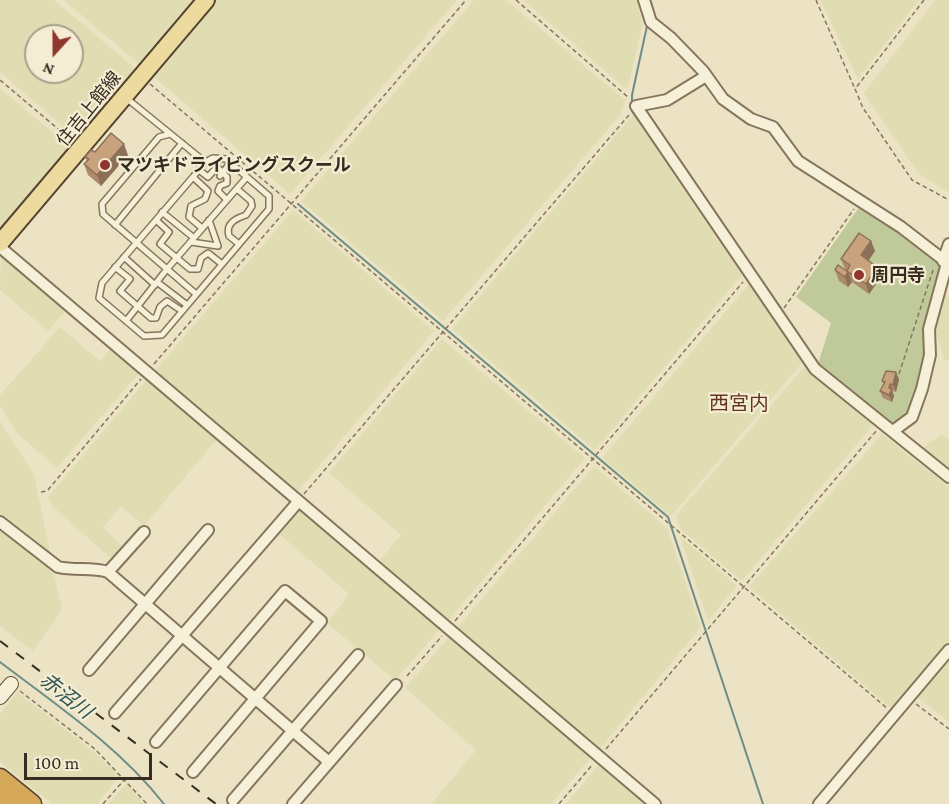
<!DOCTYPE html>
<html>
<head>
<meta charset="utf-8">
<style>
	body { margin:0 }
	#map { position:relative; width:949px; height:804px; overflow:hidden; background:#ece3c5; font-family:"Crimson Pro",serif }
	canvas { display:block }
	.north { position:absolute; left:24px; top:24px; width:60px; height:60px; box-sizing:border-box; background:#f4edd4; border:2px solid #a8a08c; border-radius:50%; rotate:201deg; font-size:16px; font-weight:700; line-height:24px; text-align:center; color:#362c1f }
	.north::after { content:''; display:block; margin:auto; width:21px; height:27px; background:#91352f; clip-path:polygon(50% 0,100% 100%,50% 72%,0 100%) }
	.scale { position:absolute; left:24px; top:753px; width:128px; height:27px; box-sizing:border-box; border:3px solid #362c1f; border-top:0; padding-left:8px; font-size:18px; line-height:21px; white-space:nowrap; color:#362c1f; -webkit-text-stroke:4px #f4edd4; paint-order:stroke }
</style>
</head>
<body>
<div id="map">
<canvas width="949" height="804"></canvas>
<div class="north">N</div>
<div class="scale">100 m</div>
</div>
<script>
const ctx = document.querySelector('canvas').getContext('2d');
ctx.lineJoin = 'round';
function paint(path, color) {
  ctx.fillStyle = color;
  ctx.fill(path, 'evenodd');
}
function stroke(path, color, width, dash) {
  ctx.strokeStyle = color;
  ctx.lineWidth = width;
  ctx.lineCap = dash ? 'butt' : 'round';
  ctx.setLineDash(dash || []);
  ctx.stroke(path);
}
function write(font, color, halo, rows, align = 'center') {
  ctx.font = font + ' "Crimson Pro","Noto Sans JP",serif';
  ctx.lineWidth = 4.5;
  ctx.setLineDash([]);
  ctx.textBaseline = 'middle';
  ctx.strokeStyle = halo;
  ctx.fillStyle = color;
  for (const [text, x, y, turn = 0] of rows) {
    ctx.save();
    ctx.translate(x, y);
    ctx.rotate((+turn || 0) * Math.PI / 180);
    ctx.textAlign = isNaN(turn) ? turn : align;
    if (halo) ctx.strokeText(text, 0, 0);
    ctx.fillText(text, 0, 0);
    ctx.restore();
  }
}
paint(new Path2D(`
	M0,0h54l83,70 -60,69 -77,-67zM36,36h36v36h-36z
	M64,0h129l-54,64z
	M216,0h241l-167,194 -137,-118z
	M474,0h32l119,100 -4,14 -178,207 -142,-120z
	M523,0h114l6,24 -15,63 -3,1z
	M820,0h99l-61,79z
	M935,0h14v193l-31,-20 -54,-80z
	M0,88l70,59 -70,81z
	M633,115l109,160 -147,175 -143,-121z
	M293,210l141,121 -137,161 -143,-120z
	M1,253l66,56 -19,22 -48,-41z
	M749,284l54,78 -132,154 -69,-58z
	M943,294l6,2v65l-5,-2 -10,-33z
	M60,327l40,34 12,-14 28,25 -83,96 -39,-34 -18,-28v-11z
	M442,339l143,119 -137,163 -70,-59 23,-27 -72,-62z
	M806,365l6,9 61,51 -131,156 -62,-52 -4,-14z
	M147,379l71,59 -74,88 -23,-20 -18,22 22,20 -7,9h-9l-57,-51 -4,-9z
	M0,422l34,52 16,78 -50,-39z
	M882,434l67,53v154l-57,68 -143,-122z
	M941,434l8,5v31l-26,-22z
	M594,466l73,62 34,99 -103,124 -142,-122z
	M297,510l10,3 134,115 -46,52 -68,-57 22,-29 -71,-61z
	M0,529l53,40 9,41 -29,41 -33,-25z
	M680,536l57,50 -29,35z
	M450,636l142,120 -41,48h-120l45,-54 -71,-62z
	M949,659v63l-32,-25z
	M17,692l76,59 27,25 -23,28h-45l-52,-42v-48z
	M600,763l48,41h-82z
	M127,783l17,21h-36z`), '#e1ddb3');
paint(new Path2D(`
	M860,206l83,59 -15,89 -20,62 -15,13 -76,-62 14,-44 -35,-26z`), '#c0c999');
stroke(new Path2D(`
	M650,0l2,6
	M647,26l-15,69v16l40,57
	M298,204l370,313 95,287
	M0,662c58,44 119,85 164,142`), '#6d8d87', 2);
const lane = new Path2D(`
	M125,97l80,65
	M170,134l-11,3 -57,67 1,10 93,80
	M213,158l13,1 43,37v13l-107,126 -18,1 -45,-38 3,-15 91,-106 12,-15z
	M199,170l9,7 9,-10 10,10v6l-7,3 -2,5 9,9
	M220,176l10,-13
	M193,177l15,14 -3,8 -14,7 -2,11 13,11
	M237,189l14,12 1,5 -6,9c-9,3 -21,8 -17,21l10,8
	M162,212l32,26
	M156,220l13,12 -9,12 30,25h8l3,-11 7,-5 14,11
	M115,225l67,-82
	M191,242l27,4 -9,-26
	M124,257l31,28
	M115,267l15,12 -10,12 31,27h5l4,-11 7,-6 15,10
	M157,282l30,23
	M126,321l41,-52 79,-91`);
const street = new Path2D(`
	M644,0l7,22 20,16 32,33 20,28 28,20 22,8 25,34 103,66 48,37
	M706,76l-39,24 -31,6 179,263 134,108
	M0,247l655,557
	M943,261l6,-17
	M893,431l19,-14 10,-28 8,-34 -1,-26 18,-66
	M0,522l58,45c17,4 34,0 50,5l221,190
	M108,572l36,-40
	M89,670l119,-140
	M115,713l183,-211
	M156,742l129,-151 36,30 -128,151
	M233,800l125,-145
	M293,804l103,-119
	M819,804l130,-154`);
const secondary = new Path2D(`
	M0,697l11,-13`);
const primary = new Path2D(`
	M0,243l206,-243`);
const highway = new Path2D(`
	M0,778l32,26
	M0,794l12,10`);
stroke(lane, '#86755c', 8);
stroke(street, '#86755c', 14);
stroke(secondary, '#67563f', 16);
stroke(primary, '#544330', 20);
stroke(highway, '#544330', 21);
stroke(new Path2D(`
	M516,0l113,98
	M816,0l39,89
	M924,0l-69,89 8,19 49,72 37,20
	M0,80l70,59
	M150,84l738,625
	M784,308l70,-99
	M154,364l312,-364
	M899,374l35,-107
	M41,492l6,-1 94,-112
	M304,494l325,-379
	M455,621l288,-339
	M407,676l35,-40
	M20,691l75,58 52,55
	M916,704l33,25
	M606,749l271,-319
	M103,804l21,-24
	M559,804l34,-40`), '#86755c', 1.5, [4.5, 3]);
stroke(lane, '#f7f0d8', 5);
stroke(street, '#f7f0d8', 10);
stroke(secondary, '#f7f0d8', 14);
stroke(primary, '#edda9f', 16);
stroke(highway, '#d6a85a', 18);
stroke(new Path2D(`
	M0,641l216,163`), '#362c1f', 2, [10, 10]);
paint(new Path2D(`
	M95,152l33,3 -27,31 -13,-11 -4,-11 3,-3 -2,-4z
	M871,241l4,10 -7,9 9,7 4,10 -12,17 -17,-12 -4,5 -9,-6 -4,-11 10,-1 -4,-10z
	M899,379l-3,13 -3,-1 -1,1 2,4 -2,6 -9,-4 -3,-7 4,-6 -2,-4z`), '#ac8a6c');
paint(new Path2D(`
	M124,144l4,11 -27,31 -4,-11z
	M871,241l4,10 -10,15 -4,-11z
	M877,267l4,10 -12,17 -3,-10z
	M848,272l4,10 -4,5 -3,-10z
	M896,372l3,7 -3,13 -3,-7z
	M890,384l4,12 -2,6 -3,-7v-7z`), '#8c7158');
const building = new Path2D(`
	M111,133l13,11 -27,31 -13,-11 5,-5 -4,-2 6,-7 4,2z
	M859,233l12,8 -10,14 16,12 -11,17 -19,-13 3,-6 -9,-6z
	M838,265l10,7 -3,5 -10,-7z
	M886,371l10,1 -3,13 -3,-1 -1,4 3,1 -3,6 -9,-4 5,-9 -3,-1z`);
paint(building, '#c8a17d');
stroke(building, '#8c7158', 1.5);
for (const [x, y, r, color] of [
	[105,165,6,"#91352f"],
	[859,275,6,"#91352f"]
]) {
  const dot = new Path2D();
  dot.arc(x, y, r, 0, 2 * Math.PI);
  ctx.fillStyle = color;
  ctx.fill(dot);
  stroke(dot, '#f4edd4', 2);
}
write('18px', '#362c1f', '#f4edd4', [
	["住吉上館線",89,109,-51]
]);
write('bold 18px', '#362c1f', '#f4edd4', [
	["マツキドライビングスクール",117,165],
	["周円寺",871,275]
], 'left');
write('20px', '#613321', '#f4edd4', [
	["西宮内",739,404]
]);
write('italic 20px', '#2f5555', '#f4edd4', [
	["赤沼川",66,696,38]
]);
</script>
</body>
</html>
